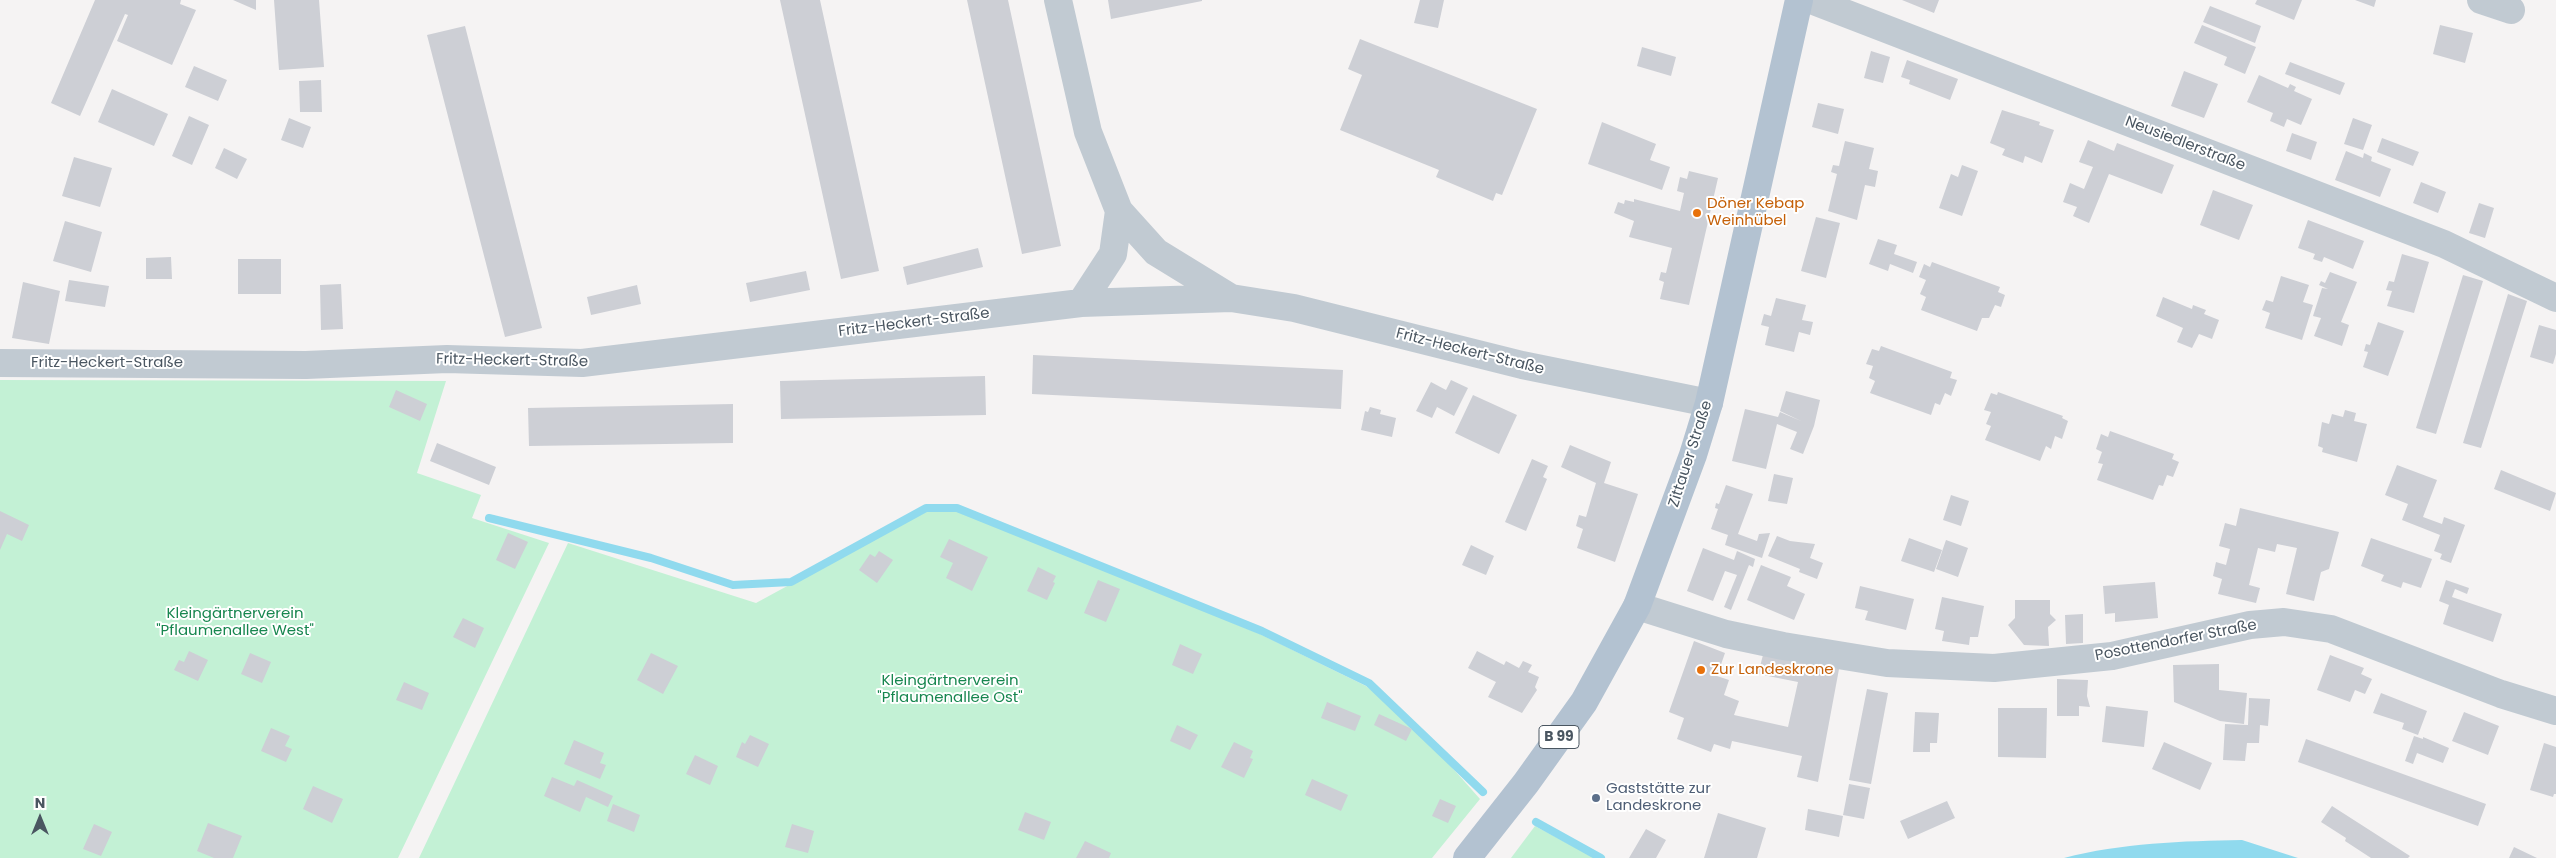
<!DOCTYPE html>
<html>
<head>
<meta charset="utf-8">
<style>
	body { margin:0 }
	#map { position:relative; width:2556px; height:858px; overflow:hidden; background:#f5f3f3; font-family:Poppins,sans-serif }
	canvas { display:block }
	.north { position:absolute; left:15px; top:793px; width:50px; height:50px; -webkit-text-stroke:4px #fff; paint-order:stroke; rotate:0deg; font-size:14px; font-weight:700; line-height:20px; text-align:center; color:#4a5661 }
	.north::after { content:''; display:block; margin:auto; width:18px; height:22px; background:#4a5661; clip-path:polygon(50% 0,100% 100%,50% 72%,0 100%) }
</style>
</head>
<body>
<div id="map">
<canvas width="2556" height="858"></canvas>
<div class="north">N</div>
</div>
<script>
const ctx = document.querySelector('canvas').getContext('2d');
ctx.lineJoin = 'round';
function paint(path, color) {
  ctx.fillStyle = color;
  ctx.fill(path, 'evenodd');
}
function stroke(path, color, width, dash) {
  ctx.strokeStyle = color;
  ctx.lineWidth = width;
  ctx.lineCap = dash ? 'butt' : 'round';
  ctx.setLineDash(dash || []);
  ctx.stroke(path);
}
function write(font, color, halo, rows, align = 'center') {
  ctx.font = font + ' Poppins,sans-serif';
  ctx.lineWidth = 4;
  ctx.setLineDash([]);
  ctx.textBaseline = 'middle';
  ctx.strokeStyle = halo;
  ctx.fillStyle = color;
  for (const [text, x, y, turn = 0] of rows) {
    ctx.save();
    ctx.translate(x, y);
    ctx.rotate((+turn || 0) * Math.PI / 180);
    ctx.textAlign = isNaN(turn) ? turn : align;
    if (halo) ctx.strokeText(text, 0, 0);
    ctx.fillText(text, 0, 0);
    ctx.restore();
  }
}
paint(new Path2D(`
	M0,380l446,1 -29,92 64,22 -9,23 77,25 -151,315h-398z
	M925,511h34l301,123 106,52 42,32 72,81 -48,59h-1013l149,-315 188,60z
	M1535,826l60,32h-84z`), '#c3f1d5');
paint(new Path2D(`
	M2242,840l56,18h-234c57,-15 119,-17 178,-18z`), '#90daee');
stroke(new Path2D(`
	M489,518l162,40 82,27 58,-3 135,-74h31l305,123 107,52 114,109
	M1536,822l65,36`), '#90daee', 8);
paint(new Path2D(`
	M95,0h86l-1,4 16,6 -24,55 -55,-24 11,-26 -3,-1 -45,102 -29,-13z
	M233,0h23v10z
	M274,0h45l5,67 -45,3z
	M780,0h40l59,271 -38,8z
	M967,0h41l53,246 -39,8z
	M1108,0h94v1l-91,18z
	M1420,0h24l-6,28 -24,-5z
	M1902,0h37l-5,13z
	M2257,0h45l-8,20 -39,-16z
	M2355,0h21l-2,7z
	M2210,6l51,20 -6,17 -52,-21z
	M2202,25l54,22 -11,27 -21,-9 3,-8 -33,-14z
	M2440,25l33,8 -8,30 -32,-9z
	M465,26l77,302 -37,9 -78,-302z
	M1360,39l177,70 -35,86 -6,-2 -3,8 -57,-24 3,-7 -99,-40 22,-55 -14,-6z
	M1642,47l34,10 -5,19 -34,-10z
	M1871,51l19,6 -7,26 -19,-5z
	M1907,60l51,19 -8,21 -41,-16 1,-4 -9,-3z
	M2290,62l55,21 -5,12 -55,-21z
	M194,66l33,14 -9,21 -33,-14z
	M2184,71l34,13 -14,34 -33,-12z
	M2259,75l29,13 2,-4 6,3 -2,4 18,8 -11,26 -14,-6 -3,8 -14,-6 3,-8 -26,-11z
	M321,80l1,32h-22l-1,-31z
	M112,89l56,25 -14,32 -56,-24z
	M1818,103l26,6 -6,25 -26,-7z
	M2002,110l38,12 -1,3 15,5 -12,33 -17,-7 -2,7 -21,-8 3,-6 -15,-6z
	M189,116l20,9 -17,40 -20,-9z
	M289,118l22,9 -8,21 -22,-8z
	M2353,118l19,7 -9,25 -19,-6z
	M1602,122l54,22 -6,16 20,7 -8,23 -74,-26z
	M2292,133l25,9 -6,18 -25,-9z
	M2382,138l37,14 -6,14 -36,-14z
	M2088,140l26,11 3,-8 57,22 -12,29 -53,-20 -20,49 -16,-7 4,-9 -14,-5 7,-19 14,6 9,-22 -14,-5z
	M1845,141l29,7 -5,21 9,2 -3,16 -10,-2 -8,35 -29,-9 9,-37 -6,-2 2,-7 6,1z
	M224,148l23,11 -10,20 -22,-11z
	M2346,151l17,7 1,-5 8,4 -1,4 20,8 -11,28 -45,-17z
	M74,157l38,11 -12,39 -38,-11z
	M1962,165l16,6 -16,45 -23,-8 12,-34 7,3z
	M1689,171l29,7 -29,127 -29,-6 4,-17 -5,-2 2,-8 5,1 6,-25 -43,-11 5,-16 -20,-8 4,-11 6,2 1,-4 9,2v-3l46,12 4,-18 -7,-2 3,-14 7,2z
	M2421,182l25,10 -8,21 -25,-10z
	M2213,190l40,15 -14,35 -39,-15z
	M2479,203l15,5 -9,30 -16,-5z
	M1816,217l24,6 -14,55 -25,-7z
	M2308,220l56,21 -11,28 -29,-12 -2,5 -9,-3 2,-5 -17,-6z
	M65,221l37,11 -11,40 -38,-11z
	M1878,239l19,6 -3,9 23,8 -4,11 -23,-9 -2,7 -19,-7z
	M978,248l5,19 -76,18 -4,-18z
	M2402,254l27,8 -15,51 -27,-7 5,-15 -6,-1 3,-9 5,1z
	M171,257l1,22h-26v-21z
	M238,259h43v35h-43z
	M1932,262l68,25 -2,5 7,3 -4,12 -6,-2 -6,13h-7l-5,13 -56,-21 5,-13 -6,-3 6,-14 -7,-3 5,-13 6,3z
	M806,271l4,19 -60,12 -4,-19z
	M2330,272l27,10 -16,40 8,3 -7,21 -28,-10 7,-18 -8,-2 9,-28 6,1 -9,-4 2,-4 4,2z
	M2463,275l20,6 -47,153 -20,-6z
	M2281,276l28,9 -6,17 10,3 -11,35 -37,-12 5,-15 -8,-3 4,-10 7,2z
	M69,280l40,6 -4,21 -40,-6z
	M23,282l37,9 -11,53 -37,-6z
	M341,284l2,45 -22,1 -1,-45z
	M637,285l4,19 -50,11 -4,-18z
	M2508,294l19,7 -46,147 -18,-5z
	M2163,297l29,12 1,-4 13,5 -2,4 15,6 -7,19 -13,-5 -7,14 -15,-6 6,-14 -27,-12z
	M1776,298l30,7 -4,15 11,2 -3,13 -11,-3 -5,20 -29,-7 4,-18 -8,-2 3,-11 7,2z
	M2378,322l26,9 -16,45 -25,-9 5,-15 -4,-1 2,-7 4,1z
	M2539,325l17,5v24l-3,10 -23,-7z
	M1881,346l71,26 -2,6 7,2 -6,16 -6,-3 -5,12 -5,-2 -4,12 -61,-22 5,-12 -6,-3 4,-12 -7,-2 6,-15 7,2z
	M1033,355l310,15 -2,39 -309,-15z
	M985,376l1,39 -205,4 -1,-38z
	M1451,380l17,8 -14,28 -17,-9 -5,11 -16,-7 15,-29 15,8z
	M396,390l31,14 -7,17 -31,-14z
	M1786,391l34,9 -6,26 -11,28 -13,-5 7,-17 -20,-8 -11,45 -34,-8 13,-52 33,8 2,-5 21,9 -21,-10z
	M1998,392l65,24 -1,2 6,3 -6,18 -7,-3 -4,13 -5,-3 -6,15 -55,-21 6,-14 -5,-2 5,-12 -7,-2 7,-17 6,2z
	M1473,395l44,20 -18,39 -44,-21z
	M733,404v39l-204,3 -1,-38z
	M1370,407l11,3 -1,4 16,4 -4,19 -31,-7 4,-19 3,1z
	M2345,410l11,3 -2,8 13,3 -10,38 -35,-10 1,-4 -5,-2 4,-24 7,2 3,-10 11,3z
	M2110,431l64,23 -2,5 7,3 -6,15 -6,-2 -4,11 -4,-1 -6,15 -56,-20 6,-16 -5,-1 4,-11 -6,-3 5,-15 7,3z
	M437,443l59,24 -7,18 -59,-24z
	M1570,445l41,17 -7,21 34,11 -23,68 -38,-14 6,-19 -7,-3 3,-11 7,2 10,-34 -35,-16z
	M1532,459l16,7 -5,11 4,2 -21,52 -21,-9z
	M2397,465l40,15 -14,37 19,7 2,-7 21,8 -14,38 -11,-4 2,-5 -8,-3 6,-16 -38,-15 6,-16 -23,-9z
	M2501,470l55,23 -6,18 -56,-22z
	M1774,474l19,4 -6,26 -19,-3z
	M1726,485l27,9 -15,40 19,7 2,-7 11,-1 -8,25 -37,-13 3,-10 -17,-6 7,-20 -3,-1 1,-5 3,1z
	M1951,495l18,6 -8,25 -18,-6z
	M2240,508l99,24 -10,37 -8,3 -7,29 -28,-7 11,-46 -20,-4 -2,8 -17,-4 -9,37 11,3 -4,15 -38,-9 4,-15 -9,-3 3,-14 10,3 4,-16 -11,-3 6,-23 11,3z
	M0,511l29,14 -7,16 -15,-7 -7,16z
	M508,533l20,9 -13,27 -19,-9z
	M1777,536l13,5 25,3 -5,14 13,5 -6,16 -18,-7 1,-3 -32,-13z
	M1909,538l33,12 -8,22 -33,-11z
	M2371,538l61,21 -11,29 -18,-6 -2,6 -20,-7 3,-6 -23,-9z
	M949,539l39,18 -16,34 -26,-13 7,-15 -13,-6z
	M1946,540l22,8 -10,29 -22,-8z
	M1471,545l23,11 -8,19 -24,-10z
	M1703,548l31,12 3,-9 18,8 -2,8 -4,-2 -18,45 -7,-3 13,-32 -12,-4 -12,30 -26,-10z
	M879,551l14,9 -16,23 -18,-13 11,-16 5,3z
	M1761,565l30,12 -4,9 18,8 -11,26 -47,-20z
	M1038,567l18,9 -3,6 2,1 -8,17 -20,-9z
	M1098,580l22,9 -14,33 -22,-9z
	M2446,580l23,8 -2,6 -12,-5 -3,8 50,17 -9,28 -50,-18 6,-19 -10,-4z
	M2155,582l3,36 -43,4v-9l-10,1 -2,-28z
	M1860,586l54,13 -8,31 -41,-10 3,-9 -13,-3z
	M1942,597l42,9 -6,31h-8l-1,8 -27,-4 2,-10 -9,-2z
	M2015,600h35v14l6,6 -8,7 1,19 -25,-1 -16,-20 7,-7z
	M2083,614v29l-17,1 -1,-29z
	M463,618l21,10 -9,20 -22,-11z
	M1694,641l31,12 -8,23 12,4 -5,15 15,6 -5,14 54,12 10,-45 -40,-8 5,-19 76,14 -21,113 -21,-5 5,-21 -70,-15 -2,8 -16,-5 -3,8 -34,-13 7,-21 -15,-6z
	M1180,644l22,10 -9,20 -21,-9z
	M189,651l19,9 -10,21 -24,-11 5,-10 5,2z
	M1477,651l27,14 2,-4 13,7 4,-7 9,4 -4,7 11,5 -4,10 2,3 -15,23 -34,-16 8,-15 -28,-14z
	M250,653l21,9 -9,21 -21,-9z
	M651,653l27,13 -15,28 -26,-14z
	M2330,655l34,13 -3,6 11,5 -7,15 -10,-4 -5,12 -33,-12z
	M2219,664v26l28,3 -3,31 -24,-3 -46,-19 -1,-37z
	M2057,679l31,1 -1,16 3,11 -11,-1v10h-22z
	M404,682l25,11 -7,17 -26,-10z
	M1867,689l21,4 -17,91 -22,-4z
	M2381,693l46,18 -9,24 -16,-6 2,-6 -31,-10z
	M2249,698l21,1 -2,27 -8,-1 -1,18h-12l-2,18 -22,-1 2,-36 23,1z
	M1327,702l34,14 -6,15 -34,-13z
	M2106,706l42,5 -4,36 -42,-5z
	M1998,708h49l-1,50 -48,-1z
	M1915,712l24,1 -2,30h-7v9h-17z
	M2464,712l35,14 -11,29 -36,-14z
	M1379,714l33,15 -6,12 -32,-16z
	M1177,725l21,10 -8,15 -20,-9z
	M271,728l19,8 -5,10 7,3 -6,13 -25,-11z
	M750,735l19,9 -11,23 -22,-10 6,-15 3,2z
	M2414,736l9,3v-2l26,11 -6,15 -26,-10 -4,11 -8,-3z
	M2306,739l180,65 -8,22 -180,-64z
	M574,740l30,13 -4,10 6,2 -6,14 -36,-15z
	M1234,742l19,9 -3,7 3,1 -9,19 -23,-11z
	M2164,742l48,21 -12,27 -48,-21z
	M2544,743l12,4v47h-2l-1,3 -23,-7z
	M695,755l23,11 -8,19 -24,-11z
	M552,777l22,9 3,-6 36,16 -5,11 -22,-10 -6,15 -36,-16z
	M1312,779l36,16 -7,16 -36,-16z
	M1849,784l21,4 -6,31 -21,-4z
	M313,786l30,13 -11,24 -29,-14z
	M1440,799l16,7 -8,17 -16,-7z
	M1947,801l8,17 -47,21 -8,-18z
	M613,804l27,11 -6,17 -27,-11z
	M2332,806l78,50 -2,2h-37l-26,-17 1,-3 -25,-16z
	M1808,809l35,7 -4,21 -34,-7z
	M1025,812l26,10 -7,18 -26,-10z
	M1718,813l48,15 -9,30h-53z
	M208,823l34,13 -9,22h-19l-17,-7z
	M94,824l18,8 -11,24 -18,-7z
	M792,824l22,7 -6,22 -23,-6z
	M1646,829l20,11 -10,18h-27z
	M1085,841l26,12 -2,5h-33z
	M2514,847l23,11h-28z`), '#cdcfd5');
stroke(new Path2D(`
	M1058,0l30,132 31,79 37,41 75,46
	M1811,0l633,244 112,54
	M2481,0l30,10
	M1081,303l32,-49 6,-43
	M0,363l306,2 141,-6 135,4 499,-60 150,-5 63,10 228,57 187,38
	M1637,606l89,28 57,12 104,17 107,5 118,-12 138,-31 34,-3 47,7 170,65 55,17`), '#c1cad2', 28);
stroke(new Path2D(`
	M1467,858l59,-75 58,-81 53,-96 56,-151 16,-52 90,-403`), '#b3c2d1', 28);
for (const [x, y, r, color] of [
	[1697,213,5,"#e8710a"],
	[1701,670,5,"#e8710a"],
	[1596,798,5,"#5c6f8a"]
]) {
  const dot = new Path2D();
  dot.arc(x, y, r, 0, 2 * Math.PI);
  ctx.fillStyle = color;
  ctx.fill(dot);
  stroke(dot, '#fff', 2);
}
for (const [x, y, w] of [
	[1559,737,40]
]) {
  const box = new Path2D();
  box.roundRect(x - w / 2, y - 11.5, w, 23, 4);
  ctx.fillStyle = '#fff';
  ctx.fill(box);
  stroke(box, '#4a5661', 1);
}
write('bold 14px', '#4a5661', null, [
	["B 99",1559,737]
]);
write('15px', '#4a5661', '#fff', [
	["Neusiedlerstraße",2185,144,21],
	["Fritz-Heckert-Straße",914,323,-7],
	["Fritz-Heckert-Straße",1470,352,14],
	["Fritz-Heckert-Straße",512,361,1],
	["Fritz-Heckert-Straße",107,363],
	["Zittauer Straße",1691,454,-72],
	["Posottendorfer Straße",2176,641,-11]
]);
write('15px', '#c56008', '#fff', [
	["Döner Kebap",1707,204],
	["Weinhübel",1707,221],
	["Zur Landeskrone",1711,670]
], 'left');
write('15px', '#17864f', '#fff', [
	["Kleingärtnerverein",235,614],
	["\"Pflaumenallee West\"",235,631],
	["Kleingärtnerverein",950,681],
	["\"Pflaumenallee Ost\"",950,698]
]);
write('15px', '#4e5e75', '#fff', [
	["Gaststätte zur",1606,789],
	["Landeskrone",1606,806]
], 'left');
</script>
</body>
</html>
